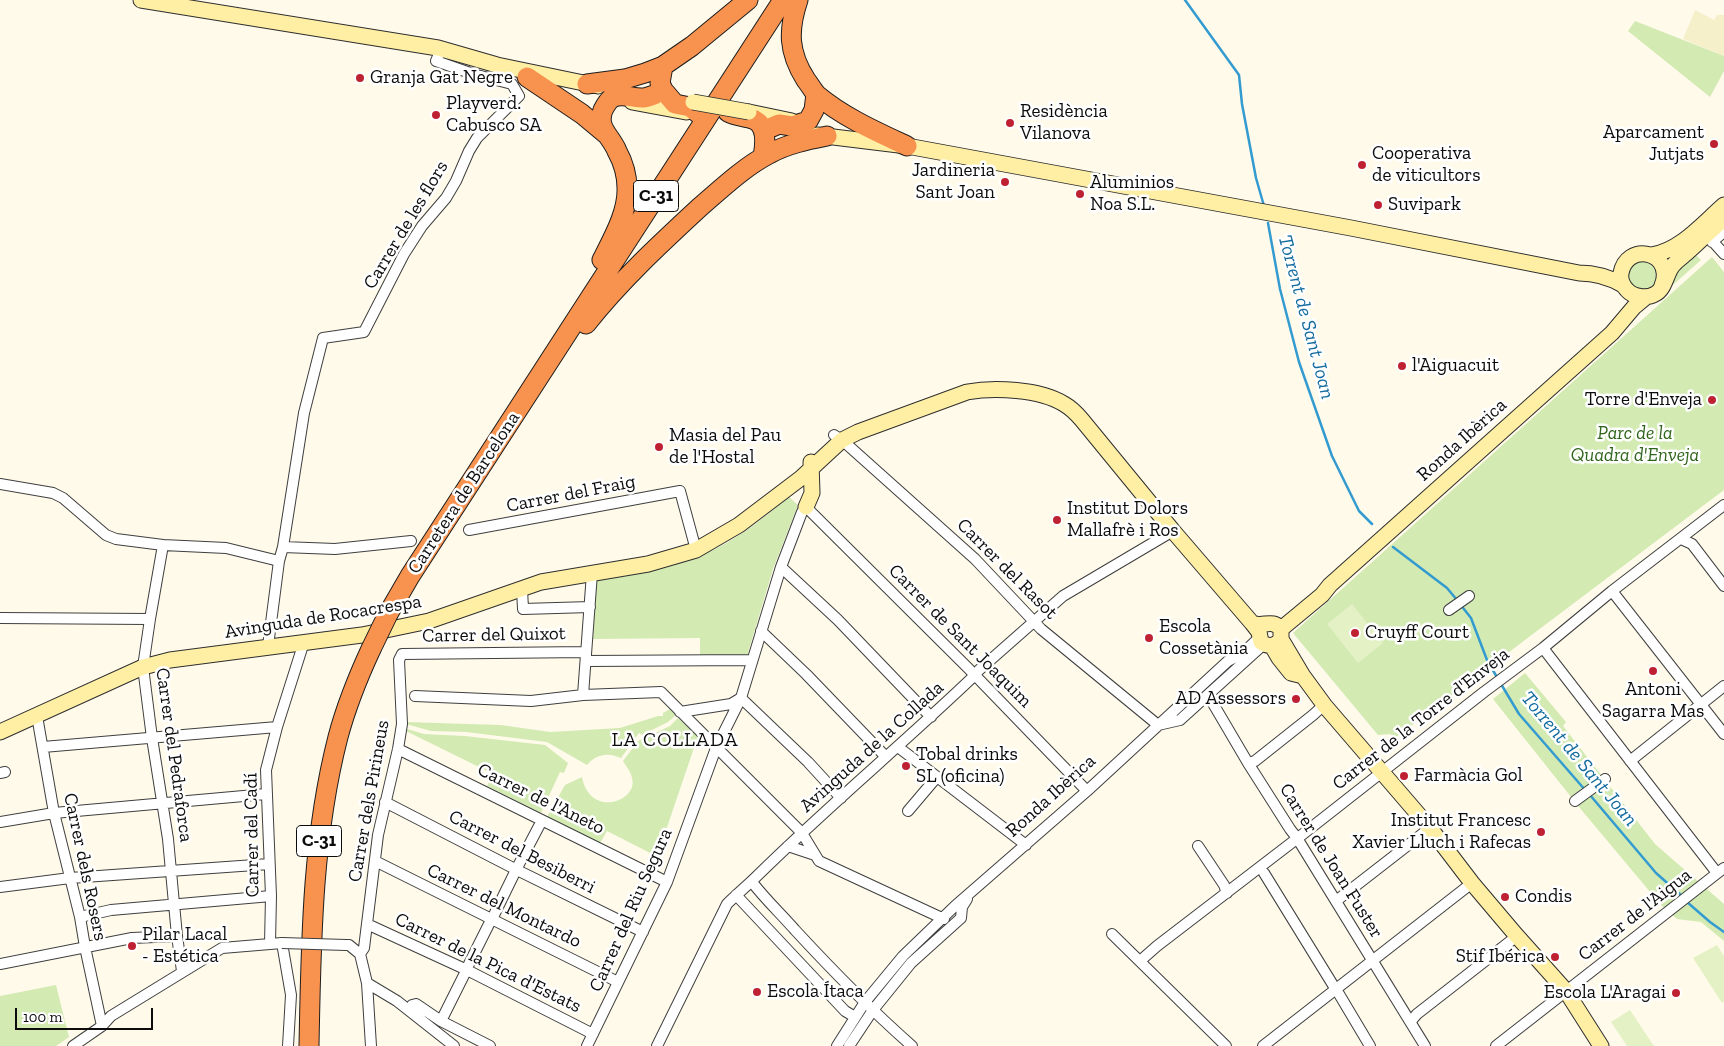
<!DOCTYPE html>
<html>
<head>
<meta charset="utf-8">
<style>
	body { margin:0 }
	#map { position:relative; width:1724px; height:1046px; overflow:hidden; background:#fffaea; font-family:"Zilla Slab",serif }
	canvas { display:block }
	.scale { position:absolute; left:15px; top:1008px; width:138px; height:22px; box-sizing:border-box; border:2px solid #0c0c0c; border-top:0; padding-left:6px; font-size:15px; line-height:18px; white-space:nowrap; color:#0c0c0c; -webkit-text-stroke:4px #fff; paint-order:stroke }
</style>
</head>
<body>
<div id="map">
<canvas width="1724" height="1046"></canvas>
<div class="scale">100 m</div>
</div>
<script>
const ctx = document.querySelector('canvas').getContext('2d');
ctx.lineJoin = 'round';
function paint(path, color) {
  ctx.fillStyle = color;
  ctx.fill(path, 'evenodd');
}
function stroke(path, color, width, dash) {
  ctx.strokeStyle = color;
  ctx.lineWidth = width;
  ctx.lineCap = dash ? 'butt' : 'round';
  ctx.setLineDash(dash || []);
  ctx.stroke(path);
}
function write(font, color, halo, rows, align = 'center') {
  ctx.font = font + ' "Zilla Slab",serif';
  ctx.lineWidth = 5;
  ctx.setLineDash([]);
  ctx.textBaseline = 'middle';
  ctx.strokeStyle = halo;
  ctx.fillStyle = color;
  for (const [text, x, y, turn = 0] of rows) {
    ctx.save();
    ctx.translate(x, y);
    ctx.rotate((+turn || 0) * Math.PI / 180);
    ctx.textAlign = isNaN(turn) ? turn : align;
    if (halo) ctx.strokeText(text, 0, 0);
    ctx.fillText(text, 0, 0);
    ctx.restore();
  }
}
paint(new Path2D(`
	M1695,10l19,10 3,-5h7v41l-41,-17z`), '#f5efca');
paint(new Path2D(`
	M1635,21l89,35v15l-14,26 -82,-66z
	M1694,253l7,7 -36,32 11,-23z
	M1712,257l12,15v218l-329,248 -5,-4 -12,1 -85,-102z
	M1648,259l10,10 -2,16 -9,6h-10l-11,-12 2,-14z
	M789,497l9,8 -25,64 -26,87 -47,1v-19l-107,1 2,-58c42,-7 84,-14 122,-33 26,-13 50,-33 72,-51z
	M1525,673l41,49 -3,4 92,118 69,60v37l-23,-19 -24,-3 -16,-14 -82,-98 -86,-108z
	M670,709l6,6 -8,7 -26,13 -3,-2 -18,25c-13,-6 -25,-4 -34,7l-40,-23 -81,-10 -35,-1 -25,-7v-2l95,3 49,7 70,-4 38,-12h5v-3z
	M678,718l20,18 -37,109 -3,12 -51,-26 -7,12 -53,-26 18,-32 17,-8c8,42 57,24 50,1 -1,-6 -6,-12 -9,-17l15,-20 32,-15z
	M407,729l17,5 41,2 80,9 23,18 -4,10 -4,-1 -19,41 -54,-27 6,-12 -87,-43z
	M56,985l13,52 -13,9h-56v-50z`), '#d3eab3');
paint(new Path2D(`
	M1352,604l31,39 -25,20 -31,-39z
	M1717,945l7,11v45l-2,2 -29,-45z
	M1630,1010l24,36h-27l-16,-24z`), '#e4f1c5');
stroke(new Path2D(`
	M1185,0l54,75 3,29 14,74 8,28
	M1268,223l12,66 19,73 33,94 27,55 13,13
	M1393,547l54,41 10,12
	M1460,604l11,14 16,42 11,19
	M1501,684l18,30 67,77
	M1590,795l66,78 26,23
	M1687,902l23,20 14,10`), '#339bd0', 2.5);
const street = new Path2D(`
	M1707,235l17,19
	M1712,242l12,-10
	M834,435l8,5 133,119 66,70 117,96
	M0,484l53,9 10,5 43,37 10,4 47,6 63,3 53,13
	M469,530l211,-39 16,59
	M1681,539l11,5 32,42
	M163,545l-13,74 -7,48 9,71 16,101 9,97 5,35
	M283,547l52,2 76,-8
	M781,567l57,53 93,97
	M522,589l1,20 67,-2
	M1612,591l112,143
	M1449,610l20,-14
	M0,618l150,1
	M761,631l45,43 80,83
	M268,646l11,-85 4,-14 21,-134 19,-75 41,-6 40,-78 18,-28 24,-28 10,-17 13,-30 8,-13 42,-42 -7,-12 -39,-10 -37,-13 5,-12
	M1543,648l174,225
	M586,661l166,-1
	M583,695l9,-122
	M1208,695l40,68 42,66 7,9 128,208
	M415,696l116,5 52,-6 78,-3 141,141 17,28 125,58
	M680,712l51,-8 10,-6 67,64 33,36
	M37,716l17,97 26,104 5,30 17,79
	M1158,725l22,-5 84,-76
	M43,747l234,-20
	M898,747l128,98
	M398,749l269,133
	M1630,761l94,-75
	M1248,763l7,-2 58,-46 11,-10
	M0,773l5,-1
	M1575,801l30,-22
	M385,802l132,68 126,62
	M908,811l28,-33
	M0,822l54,-9 212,-19
	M788,846l27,9
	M1198,846l26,39 3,8
	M375,861l243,121
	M518,866l21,-40
	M1264,873l69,112
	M752,882c13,17 29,32 43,48 37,40 76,80 117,116
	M0,887l70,-9 199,-14
	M736,895l109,116 10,6
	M1336,901l94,-73
	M494,915l20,-41
	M80,917l31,-7 160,-14
	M367,924l100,46 126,64
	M1112,934l114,112
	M270,944l1,-48 -5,-126 11,-43 27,-85
	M346,945h3l11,9 7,29 30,18 57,45
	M360,954l4,-6 14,-113 20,-86 4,-25 -3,-64 3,-6 184,-2
	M1140,961l17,-15 146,-112 181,-142 59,-44 69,-57 112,-86
	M0,964l132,-26 45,-2
	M469,964l20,-40
	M367,983l4,63
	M1339,994l31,52
	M421,1013l-9,-8 4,-1 25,17 49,25
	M441,1021l23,-46
	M1411,1021l6,-7 100,-78
	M73,1046l29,-20 9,-10 111,-68 60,-5 9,52 -3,51
	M587,1046l80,-164 49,-134 25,-50 40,-131 21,-55 4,-5 162,161 119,123
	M657,1046l70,-142c10,-10 21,-19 31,-29 70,-69 146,-132 217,-200l4,-5 84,-74 110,-65
	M837,1046l28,-44 38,-46 52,-50 132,-115 141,-130 15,-8 16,-15
	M849,1046l24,-36 38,-47 50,-45 1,-11 5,-8
	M1263,1046l209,-163
	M1496,1046l228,-178`);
const secondary = new Path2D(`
	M141,0l297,48 59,17 101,21
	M632,102l54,10
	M749,112l43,9
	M817,135l90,11 444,82 228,45c16,0 30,4 44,12
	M1652,255c29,-5 50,-31 72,-50
	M1661,289c1,-4 3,-8 3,-11 4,-27 -37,-35 -43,-5 -1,6 1,12 6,17 6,7 20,9 28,4 9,-4 11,-18 16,-26 4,-7 13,-12 19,-18 11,-10 22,-21 34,-31
	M806,507l6,-14 -1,-31
	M1281,629l41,-34 8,-10 282,-252 22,-26 12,-10
	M1281,639l22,37 22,30 105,122 42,55 44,52 50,56 35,55
	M1272,646l7,12 12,15 12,3
	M0,732l143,-65 27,-7 192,-25 67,-14 112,-39 107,-18 48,-14 43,-25 62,-47 41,-38 16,-8 109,-40c27,-5 73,-3 97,12 7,4 13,10 18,16l91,111 79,92 7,9 2,10c7,5 14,5 20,-3v-10c-9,-11 -18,-1 -29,-6`);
const highway = new Path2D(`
	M798,0c-10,30 -10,52 8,80 4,5 7,11 11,15 26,22 60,37 90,51
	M663,66l-3,17 3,7 12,14 15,3 9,7
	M527,77l55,37 24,20
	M587,84l38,-5 20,-6 18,-7 29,-20 56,-46
	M728,112c9,5 18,4 27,8 13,7 10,26 8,37
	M772,127l7,-3 13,2 16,-5 6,-11 2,-16
	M602,260c11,-22 26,-48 25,-72 0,-13 -4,-26 -10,-37 -6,-15 -21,-23 -14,-41 2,-4 6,-10 9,-12 11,-6 20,1 31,0 3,0 7,-2 11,-3
	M586,324c34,-43 74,-80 114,-117 22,-19 44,-40 69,-53 18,-10 38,-14 58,-18
	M388,614l22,-38 373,-576
	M309,1046c2,-104 3,-208 29,-309 8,-30 20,-60 33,-88`);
stroke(street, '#3f3f3f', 12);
stroke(secondary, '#2e2e2e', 17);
stroke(highway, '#1d1d1d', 21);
stroke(street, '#fff', 10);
stroke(secondary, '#ffefa5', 15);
stroke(highway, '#f8924f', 19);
const streetBridge = new Path2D(`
	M282,943l64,2`);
const secondaryBridge = new Path2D(`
	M693,102l56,10`);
const highwayBridge = new Path2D(`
	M371,649l17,-35`);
stroke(streetBridge, '#3f3f3f', 12, []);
stroke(secondaryBridge, '#2e2e2e', 17, []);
stroke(highwayBridge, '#1d1d1d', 21, []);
stroke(streetBridge, '#fff', 10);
stroke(secondaryBridge, '#ffefa5', 15);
stroke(highwayBridge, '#f8924f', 19);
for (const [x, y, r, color] of [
	[360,78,5,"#be2132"],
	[436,115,5,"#be2132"],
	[1010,123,5,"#be2132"],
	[1714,144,5,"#be2132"],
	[1362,165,5,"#be2132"],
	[1005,182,5,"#be2132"],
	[1080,194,5,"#be2132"],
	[1378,205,5,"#be2132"],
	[1402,366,5,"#be2132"],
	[1712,400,5,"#be2132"],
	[659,447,5,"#be2132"],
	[1057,520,5,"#be2132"],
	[1355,633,5,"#be2132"],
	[1149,638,5,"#be2132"],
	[1653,671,5,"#be2132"],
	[1296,699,5,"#be2132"],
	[906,766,5,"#be2132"],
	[1404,776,5,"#be2132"],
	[1541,832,5,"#be2132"],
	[1505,897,5,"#be2132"],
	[132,946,5,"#be2132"],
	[1555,957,5,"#be2132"],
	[757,992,5,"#be2132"],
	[1676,993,5,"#be2132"]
]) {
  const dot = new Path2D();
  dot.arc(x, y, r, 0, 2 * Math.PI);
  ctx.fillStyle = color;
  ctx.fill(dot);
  stroke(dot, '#fff', 2);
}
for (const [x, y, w] of [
	[656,196,45],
	[319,841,45]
]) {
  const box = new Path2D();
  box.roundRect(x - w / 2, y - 15.5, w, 31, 4);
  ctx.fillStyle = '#fff';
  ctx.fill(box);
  stroke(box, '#0c0c0c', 1);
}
write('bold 18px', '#0c0c0c', null, [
	["C-31",656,196],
	["C-31",319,841]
]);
write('19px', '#0c0c0c', '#fff', [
	["Granja Gat Negre",370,78],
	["Playverd.",446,104],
	["Cabusco SA",446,126],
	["Residència",1020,112],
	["Vilanova",1020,134],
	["Aparcament",1704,133,"right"],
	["Jutjats",1704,155,"right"],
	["Cooperativa",1372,154],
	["de viticultors",1372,176],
	["Jardineria",995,171,"right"],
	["Sant Joan",995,193,"right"],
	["Aluminios",1090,183],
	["Noa S.L.",1090,205],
	["Suvipark",1388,205],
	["l'Aiguacuit",1412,366],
	["Torre d'Enveja",1702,400,"right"],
	["Masia del Pau",669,436],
	["de l'Hostal",669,458],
	["Institut Dolors",1067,509],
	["Mallafrè i Ros",1067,531],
	["Escola",1159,627],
	["Cossetània",1159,649],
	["Cruyff Court",1365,633],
	["Antoni",1653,690,"center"],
	["Sagarra Mas",1653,712,"center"],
	["AD Assessors",1286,699,"right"],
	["Tobal drinks",916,755],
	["SL (oficina)",916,777],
	["Farmàcia Gol",1414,776],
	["Institut Francesc",1531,821,"right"],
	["Xavier Lluch i Rafecas",1531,843,"right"],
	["Condis",1515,897],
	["Pilar Lacal",142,935],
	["- Estética",142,957],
	["Stif Ibérica",1545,957,"right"],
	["Escola Ítaca",767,992],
	["Escola L'Aragai",1666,993,"right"]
], 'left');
write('19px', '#0c0c0c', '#fff', [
	["Carrer de les flors",406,225,-59],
	["Ronda Ibèrica",1462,440,-42],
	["Carretera de Barcelona",464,493,-57],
	["Carrer del Fraig",571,494,-11],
	["Carrer del Rasot",1007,569,45],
	["Avinguda de Rocacrespa",323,617,-9],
	["Carrer del Quixot",494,635,-1],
	["Carrer de Sant Joaquim",960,636,45],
	["Carrer de la Torre d'Enveja",1421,719,-38],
	["Avinguda de la Collada",872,747,-42],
	["Carrer del Pedraforca",174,755,82],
	["Ronda Ibèrica",1051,796,-42],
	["Carrer de l'Aneto",541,799,26],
	["Carrer dels Pirineus",369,801,-80],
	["Carrer del Cadí",252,835,-91],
	["Carrer del Besiberri",522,852,27],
	["Carrer de Joan Fuster",1331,861,58],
	["Carrer dels Rosers",85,867,78],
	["Carrer del Montardo",504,906,26],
	["Carrer del Riu Segura",631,910,-66],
	["Carrer de l'Aigua",1635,915,-38],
	["Carrer de la Pica d'Estats",488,963,26]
]);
write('italic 19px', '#2f641b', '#fff', [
	["Parc de la",1635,434],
	["Quadra d'Enveja",1635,456]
]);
write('italic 20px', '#136b9f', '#fff', [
	["Torrent de Sant Joan",1306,317,75],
	["Torrent de Sant Joan",1579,759,50]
]);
ctx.letterSpacing = '1px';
write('20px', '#0c0c0c', '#fff', [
	["LA COLLADA",675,740]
]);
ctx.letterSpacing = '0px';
</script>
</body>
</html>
